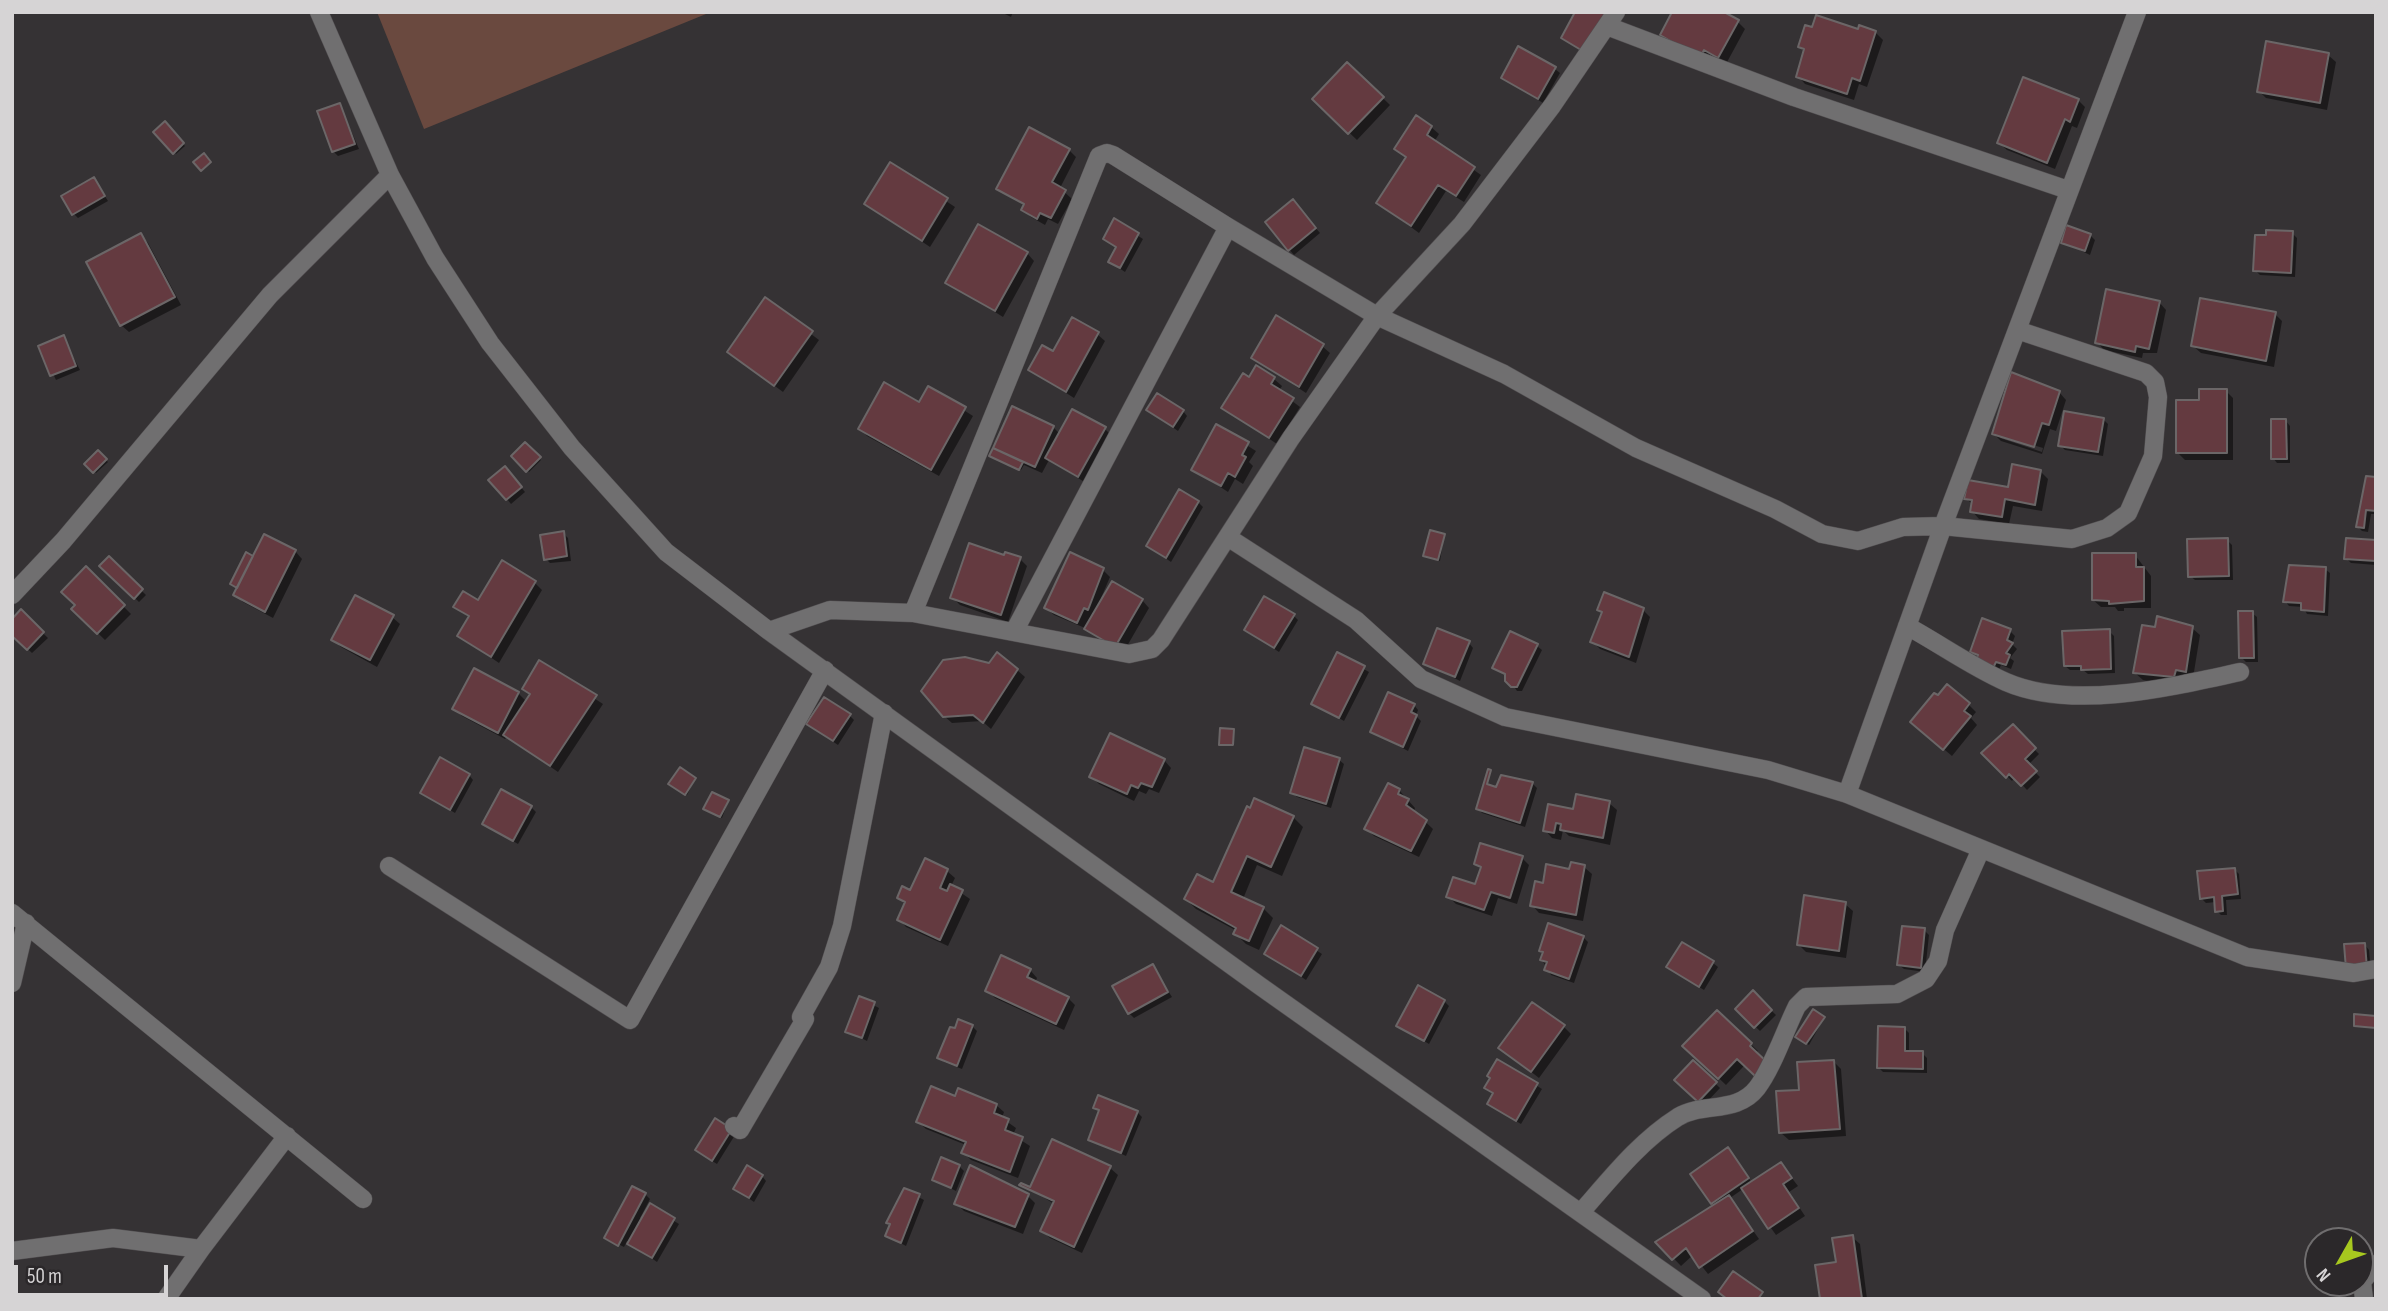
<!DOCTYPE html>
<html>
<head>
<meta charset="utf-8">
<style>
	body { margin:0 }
	#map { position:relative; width:2388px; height:1311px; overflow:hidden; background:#353234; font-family:"Sofia Sans Condensed",sans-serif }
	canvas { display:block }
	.frame { position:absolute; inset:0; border:14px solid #d6d4d5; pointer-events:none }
	.north { position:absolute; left:2304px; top:1227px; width:70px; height:70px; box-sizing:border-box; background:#2b282a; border:2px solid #6f6d6e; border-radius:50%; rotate:230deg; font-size:19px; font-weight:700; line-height:28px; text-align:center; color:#d6d4d5 }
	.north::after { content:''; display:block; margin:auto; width:24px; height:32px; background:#a7c81f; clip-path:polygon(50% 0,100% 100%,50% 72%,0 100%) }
	.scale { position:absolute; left:14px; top:1265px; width:154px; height:32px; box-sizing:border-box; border:4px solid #d6d4d5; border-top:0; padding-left:9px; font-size:21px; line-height:24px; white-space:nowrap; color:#d6d4d5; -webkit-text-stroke:5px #2b282a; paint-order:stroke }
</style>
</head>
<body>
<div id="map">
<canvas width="2388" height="1311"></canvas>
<div class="frame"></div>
<div class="north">N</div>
<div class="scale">50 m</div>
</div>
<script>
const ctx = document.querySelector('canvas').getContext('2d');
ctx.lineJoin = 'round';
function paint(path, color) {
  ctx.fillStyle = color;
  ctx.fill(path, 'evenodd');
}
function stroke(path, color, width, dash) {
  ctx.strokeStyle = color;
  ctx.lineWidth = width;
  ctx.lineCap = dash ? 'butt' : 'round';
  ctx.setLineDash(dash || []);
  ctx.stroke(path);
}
paint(new Path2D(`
	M377,12h328l1,2 -282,115z`), '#6a493f');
paint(new Path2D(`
	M1001,12h12l-2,5z
	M1738,22l7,7 -19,35 -14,-8 -4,8 -46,-29z
	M1859,31l16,1 8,8 -16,47 -8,-3 -5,16 -49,-16 -7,-8 7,-24 -5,-5z
	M2328,55l8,7 -9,48 -61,-12 -7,-7z
	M1348,64l42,41 -33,35 -43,-41z
	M1555,69l5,4 -17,30 -40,-25z
	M2078,100l7,7 -8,21 -5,-2 -17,43 -48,-19 -8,-7z
	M340,105l19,44 -21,7 -5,-5z
	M165,124l20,22 -9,8 -20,-22z
	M1431,127l8,7 -5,8 47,33 -17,27 -18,-11 -27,42 -41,-30 29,-44 -11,-10z
	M1069,150l7,7 -16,31 12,11 -14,25 -10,-5 -3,6 -14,-8 -8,-7 2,-4 -27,-17z
	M890,164l65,43 -25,40 -64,-43z
	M94,179l14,22 -30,17 -5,-5z
	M1297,206l23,27 -26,22 -27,-32z
	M1115,221l28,18 -18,33 -15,-10 8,-14 -13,-9z
	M2292,233l5,5 -2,39 -35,-2 -5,-5z
	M141,235l7,8 33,62 -52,27 -8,-7z
	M2090,235l5,5 -5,15 -27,-13z
	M1027,253l7,8 -31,56 -56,-35z
	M766,300l53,40 -36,52 -54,-40z
	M2159,302l7,8 -9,43h-14l-1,5 -38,-8 -7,-8z
	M2275,314l7,7 -8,46 -73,-14 -8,-7z
	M1097,334l8,7 -31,57 -44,-28 24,-17z
	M63,337l17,33 -24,10 -16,-33z
	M1322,346l8,7 -24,40 -53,-35z
	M1257,368l17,11 8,7 -3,5 21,16 -23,37 -54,-36z
	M929,388l44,28 -34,60 -72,-40 -7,-8 60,-23z
	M2226,391l7,7v62h-48l-7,-7 23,-51z
	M2059,392l7,8 -10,31 -6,-2 -8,25 -41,-13 -7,-7zM2000,435l43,13 -1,4 -42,-14z
	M1013,409l40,18 7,7 45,-5 7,7 -26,47 -37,-23 -7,13 -18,-8 -3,5 -29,-15z
	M1148,410l35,1 4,5 -9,15z
	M2103,419l5,5 -5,32 -38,-6 -5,-5z
	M2286,421l4,5v37h-13l-4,-5z
	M1216,426l40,25 -7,11 4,4 -10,18 -8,-5 -7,13 -35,-23z
	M525,444l16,16 -12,12 -16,-16z
	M98,452l10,10 -12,11 -9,-9z
	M2040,471l8,8 -6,32 -29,-5 -4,18 -30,-5 -7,-8 1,-6 -7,-7 44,-9z
	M509,473l16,19 -14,12 -4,-5z
	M2376,479v35h-5l-3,18 -6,-1 -4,-4z
	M1198,502l5,5 -32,55 -23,-16z
	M563,533l5,5 3,23 -21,2 -4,-4z
	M1444,536l-4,25 -13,-4z
	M2227,540l5,5 1,35h-38l-5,-4z
	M2376,542v23l-25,-2 -5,-5z
	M295,551l7,8 -29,59 -30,-16 -8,-7 19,-37z
	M2135,555l16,21v32h-27v3h-6l-3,-4h-14l-8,-7z
	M1005,558l15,1 7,7 -19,56 -48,-17 -8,-8z
	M109,559l37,36 -7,7 -37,-36z
	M86,569l45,45 -26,26 -32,-31 4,-4z
	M2325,569l5,4 -2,43 -21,-2 -4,-7 -14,-1 -4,-5z
	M1103,570l7,7 -9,21 41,2 7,8 -26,45 -38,-25 -31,-13 -8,-7z
	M535,583l7,7 -43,73 -40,-27 11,-18 -15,-12 24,-3z
	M1599,609l44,1 7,7 -14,46 -36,-14 -8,-8 11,-28z
	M21,612l27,26 -16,15 -20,-19z
	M2252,613l5,4 1,45h-12l-5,-5z
	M1293,615l5,5 -19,32 -33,-22z
	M392,617l8,7 -23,43 -36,-20 -8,-7z
	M2192,628l8,7 -7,43 -24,7 -26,-5 -8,-7 21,-44z
	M2010,631l5,5 -3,8 5,5 -7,9 4,3 -3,8 -10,-4 -3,7 -26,-21z
	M2109,631l5,5 1,37 -27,1 -5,-4h-13l-5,-4z
	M1469,643l4,5 -13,33 -35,-18z
	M1537,646l5,4 -20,41h-5l-10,-15 -13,-8z
	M1338,654l31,18 -25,49 -31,-18z
	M540,663l63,41 -45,68 -51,-35 -2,2 -43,-23 -8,-7 64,-16 9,9 4,-6 -7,-7z
	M1017,670l8,7 -34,52 -9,-8 -30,2 -8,-7z
	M1938,698l31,7 7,7 -5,6 6,7 -25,31 -32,-27z
	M1414,705l4,5 -2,6 5,5 -13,30 -36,-19z
	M850,716l4,4 -16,25 -25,-17z
	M2012,727l27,27 -11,11 12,12 -13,13 -12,-13 -3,4 -29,-28z
	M1233,731l1,15h-11l-2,-2z
	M1164,760l7,8 -12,25 -10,-4 -3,5 -7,-3 -5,10 -35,-17 -7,-7z
	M1339,760l5,4 -13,44 -34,-11 -5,-5z
	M469,775l4,5 -18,33 -33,-20z
	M695,779l-8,16 -15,-10z
	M1532,783l5,5 -12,39 -43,-14 -4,-5 20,-19z
	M1399,790l16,18 -1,3 19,18 -14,28 -45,-21 -7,-7z
	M728,802l-6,16 -15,-8z
	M1609,803l8,7 -7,35 -41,-9 -6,-6 -2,10 -9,-2 -7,-8 30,-19z
	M531,807l5,5 -18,32 -34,-20z
	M1251,810l42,7 10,10 -21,49 -25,-11 -14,34 20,9 10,10 -14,32 -13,-6 -10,-10 1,-3 -41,-22 -10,-10 28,-15z
	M1522,858l7,7 -12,39 -19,-6 -6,18 -36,-12 -7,-7 28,-10 5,-17 -6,-6z
	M926,861l21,10 8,7 -4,8 19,13 -22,47 -42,-19 -7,-8 7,-14 -7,-7 12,-5z
	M1584,867l8,7 -9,47 -44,-8 -7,-8 12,-20z
	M2235,870l4,4 2,25 -15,1 1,15h-6l-4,-4 -1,-9 -10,1 -5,-5z
	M1845,904l8,7 -7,47 -40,-6 -8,-8z
	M1282,928l40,26 -16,26 -39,-26z
	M1924,930l5,5 -4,37 -21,-3 -5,-4z
	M1583,937l5,5 -14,41 -23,-8 -9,-15 2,-7 -3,-3z
	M2365,945l4,5 2,23h-19z
	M1713,963l5,4 -14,23 -31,-19z
	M1152,966l20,31 -38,21 -5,-5z
	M1030,970l7,8 -2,5 33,15 7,7 -11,25 -69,-32 -8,-8z
	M1753,993l23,22 -16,16 -23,-22z
	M860,998l19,10 -12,33 -19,-10z
	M1444,1001l5,5 -20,38 -31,-19z
	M1717,1012l41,39 -32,34 -41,-39z
	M1824,1018l-15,27 -10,-7z
	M972,1026l5,5 -15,38 -18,-7 -5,-4z
	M1563,1026l8,8 -32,44 -38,-30z
	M1905,1029l4,4v20h13l5,5v15l-44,-1 -4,-4z
	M1498,1061l44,28 -21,35 -27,-16v-14l-7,-6z
	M1833,1061l8,8 5,67 -57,4 -8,-7 20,-42z
	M1693,1062l27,26 -16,17 -28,-25z
	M956,1098l40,7 8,7 -2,6 14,10 -3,7 17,11 -12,32 -47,-18 -8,-8 3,-7 -40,-16 -8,-7z
	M1095,1107l42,5 5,5 -16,39 -36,-17 10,-26z
	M716,1121l19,14 -18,29 -16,-10z
	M1053,1141l57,27 8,7 -36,78 -32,-15 -8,-7 12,-27 -23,-15z
	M1732,1154l20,29 29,-19 17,22 -9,6 16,24 -29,19 -33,-46 -13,9 29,41 -51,35 -15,-19 -12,11 -23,-24 57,-36 -3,-3z
	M959,1166l5,5 -8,20 -22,-11z
	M762,1176l4,5 -12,21 -19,-13z
	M905,1190l19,10 -18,46 -19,-10z
	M645,1194l5,5 -10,19 2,1 8,-13 29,18 -22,38 -30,-21 -3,6 -18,-9z
	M1028,1196l7,7 -12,31 -59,-23 -8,-8z
	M1852,1237l8,7 7,55h-45z`), '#0007');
const building = new Path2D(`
	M1575,12h31l-20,41 -25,-15z
	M1672,12h52l15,8 -21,38 -14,-8 -4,8 -40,-23z
	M1816,15l42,14 1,-4 17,6 -16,50 -8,-3 -5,16 -51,-17 8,-28 -6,-2 7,-22 7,2z
	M2266,41l63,12 -9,50 -63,-11z
	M1518,46l38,21 -18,32 -37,-21z
	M1347,62l37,35 -36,37 -36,-35z
	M2023,77l56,22 -9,23 -5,-3 -18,44 -50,-20z
	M340,103l15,41 -23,8 -15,-41z
	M1416,115l16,11 -5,9 48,32 -19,29 -18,-11 -27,41 -35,-23 30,-46 -12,-8z
	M165,121l19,22 -11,11 -20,-22z
	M1029,127l41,22 -18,33 14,8 -15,28 -11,-5 -3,6 -16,-9 3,-6 -28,-15z
	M204,153l7,9 -10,9 -8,-9z
	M890,162l58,36 -26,43 -58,-37z
	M94,177l11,19 -33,19 -11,-19z
	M1293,199l23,29 -28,23 -23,-29z
	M1114,218l25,15 -19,35 -12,-6 8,-15 -13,-8z
	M978,224l50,28 -33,59 -50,-28z
	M2066,225l25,9 -6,17 -24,-8z
	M2266,230l27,1 -2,42 -38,-2 2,-36h11z
	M141,233l34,64 -55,29 -34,-64z
	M2106,289l54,12 -11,48 -13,-3 -1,6 -40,-9z
	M765,297l48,34 -39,55 -47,-34z
	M2200,298l76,14 -10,49 -75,-15z
	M1276,315l48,29 -25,43 -48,-29z
	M1072,317l27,15 -33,60 -38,-22 14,-25 11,6z
	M64,335l12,31 -26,10 -12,-30z
	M1256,365l19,12 -4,7 23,14 -25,40 -48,-30 22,-35 6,4z
	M2011,372l49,19 -11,34 -7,-2 -8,24 -42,-13z
	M884,382l35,20 9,-16 38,21 -35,63 -73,-41z
	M2199,389h28v64h-51v-53h23z
	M1157,393l27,17 -11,17 -27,-17z
	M1012,406l42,20 -19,41 -42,-19z
	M1072,409l34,18 -28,50 -33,-19z
	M2064,411l40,7 -6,34 -40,-6z
	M2271,419h15l1,40h-16z
	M1216,424l33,18 -7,13 4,2 -11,20 -7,-4 -7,13 -30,-16z
	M525,442l16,15 -15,15 -15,-16z
	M993,448l30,14 -4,8 -30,-14z
	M98,450l9,9 -14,14 -9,-9z
	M2012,464l29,6 -6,35 -30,-6 -3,18 -32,-5 2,-12 -8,-1 4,-19 40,7z
	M505,466l17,21 -16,13 -18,-20z
	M2366,476l10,1v34l-10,-1 -2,18 -8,-1z
	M1179,489l20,12 -33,57 -20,-12z
	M1430,530l15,4 -7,26 -15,-4z
	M564,531l3,25 -23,4 -4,-25z
	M264,534l32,16 -31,62 -32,-17z
	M2228,538l1,38 -41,1 -1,-38z
	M2346,538l30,2v21l-32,-2z
	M969,543l35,12 1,-3 16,5 -20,58 -51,-17z
	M246,552l7,4 -16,32 -7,-4z
	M1070,552l34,16 -16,42 -4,-2 -7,15 -33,-15z
	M2092,553h44v14h8v34l-35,3v-3l-17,-1z
	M109,556l34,33 -9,10 -35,-33z
	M502,560l34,21 -45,76 -34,-21 12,-20 -16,-9 10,-16 15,9z
	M2289,565l37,2 -2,45 -23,-2v-7l-18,-1z
	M86,566l39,39 -28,29 -26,-25 4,-4 -14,-13z
	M1112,581l31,18 -28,48 -31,-18z
	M1604,592l40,16 -15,49 -39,-15 12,-30 -5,-2z
	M355,595l39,20 -24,45 -39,-20z
	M1264,596l31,18 -21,34 -30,-18z
	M21,609l23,23 -17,18 -15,-14v-17z
	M2238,611h15l1,47h-15z
	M2157,616l36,10 -7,46 -10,-2 -2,7 -41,-4 9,-48 13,2z
	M1982,618l29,11 -4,11 6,3 -7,10 4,2 -4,10 -10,-3 -3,6 -18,-7 3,-6 -8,-3z
	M1437,628l33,13 -15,36 -32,-13z
	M2110,629l1,40 -30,1v-4h-17l-2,-35z
	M1510,631l28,13 -21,43h-6l-6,-6v-7l-13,-6z
	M997,652l21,17 -35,54 -10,-8 -30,2 -22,-26 22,-31 22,-3 24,6z
	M1337,652l28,14 -26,52 -28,-14z
	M539,660l58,35 -47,71 -47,-31 27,-41 -8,-5z
	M474,668l45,24 -21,41 -46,-24z
	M1947,684l23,19 -6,8 7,5 -28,34 -33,-28 24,-29 4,2z
	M1388,692l27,12 -4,8 6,3 -14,32 -33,-15z
	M824,697l27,17 -18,27 -27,-17z
	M2013,724l23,24 -11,11 12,12 -16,15 -12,-12 -3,4 -25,-25z
	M1220,728l14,1 -1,16h-14z
	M1110,733l55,26 -13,28 -11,-4 -3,5 -7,-3 -4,9 -38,-17z
	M1304,747l36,11 -14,46 -36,-11z
	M440,757l30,17 -20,36 -30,-17z
	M680,767l16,11 -11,17 -17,-11z
	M1488,769l3,1 -4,14 9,3 5,-12 32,7 -13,41 -44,-14z
	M1388,783l12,6 -2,5 11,5 -3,6 21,15 -16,31 -47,-22z
	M501,789l31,17 -19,35 -31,-17z
	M712,792l17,8 -9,17 -17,-8z
	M1576,794l34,7 -7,37 -43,-8 1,-6 -5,-1 -2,10 -11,-2 5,-27 25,5z
	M1254,798l40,18 -23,51 -24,-11 -16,36 33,15 -15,34 -16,-7 3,-6 -52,-29 13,-25 16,8 34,-76 3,2z
	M1480,843l43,13 -13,42 -19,-6 -7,18 -38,-13 7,-20 22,7 6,-17 -7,-3z
	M925,858l23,11 -8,19 7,3 3,-7 13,6 -23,50 -43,-20 8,-18 -8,-4 5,-12 8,4z
	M1571,862l14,3 -9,50 -46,-9 5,-25 8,2 3,-19 23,5z
	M2235,868l3,26 -16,2 1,15 -8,1 -1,-15 -14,2 -3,-28z
	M1804,895l42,7 -7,49 -42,-6z
	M1548,923l36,13 -15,43 -25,-9 3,-8 -7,-2 3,-8 -4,-1z
	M1281,925l37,23 -17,28 -37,-22z
	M1902,926l23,2 -4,40 -24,-3z
	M1682,942l32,19 -15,26 -33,-20z
	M2365,943l2,26h-21l-2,-25z
	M1001,955l30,14 -4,8 42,20 -13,27 -71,-33z
	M1153,964l15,28 -40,22 -16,-28z
	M1418,985l27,15 -21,41 -28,-15z
	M1753,990l19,20 -18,18 -19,-19z
	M859,996l16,6 -13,36 -17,-6z
	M1532,1002l33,23 -34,47 -33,-24z
	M1813,1009l12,8 -19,27 -11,-7z
	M1717,1010l35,33 -2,3 18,17 -13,13 -18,-17 -19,20 -36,-33z
	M2354,1014l22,2v12l-22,-2z
	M958,1019l15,6 -16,41 -20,-8 13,-31 5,1z
	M1878,1026l27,1v24h18v18l-46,-1z
	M1497,1059l41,24 -22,38 -29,-17 6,-11 -9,-5 6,-10 -3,-2z
	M1693,1060l24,22 -19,20 -24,-22z
	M1834,1060l6,69 -61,4 -3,-42 23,-1 -2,-28z
	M931,1086l24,10 3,-8 39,16 -3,9 15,6 -4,11 18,7 -13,35 -49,-19 5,-11 -50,-20z
	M1098,1095l40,16 -17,42 -33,-13 11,-30 -6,-2z
	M715,1118l17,11 -20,32 -17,-11z
	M1052,1139l59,27 -37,81 -34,-16 14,-30 -35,-16 2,-2 9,4z
	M1728,1147l21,31 -38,26 -21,-30z
	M941,1157l19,8 -9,23 -19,-8z
	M1781,1162l11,16 -9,6 16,24 -31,21 -27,-41z
	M747,1165l16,10 -14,23 -16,-9z
	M970,1165l59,29 -14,33 -61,-23z
	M632,1186l14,7 -28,53 -14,-8z
	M904,1188l16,6 -19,49 -16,-7 5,-12 -4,-1z
	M1729,1195l24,36 -54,37 -13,-20 -14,12 -17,-18z
	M650,1203l25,15 -23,40 -25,-14z
	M1853,1235l9,64h-42l-5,-34 21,-3 -4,-24z
	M1733,1271l30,21 -5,7h-31l-9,-7z`);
paint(building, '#643a40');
stroke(building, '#6b6667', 2);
const minor = new Path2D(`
	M319,12l71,163 45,83 55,85 82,105 94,104 103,79 491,355 442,313
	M1607,26l187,71 274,93
	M1229,538l127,82 65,59 84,38 263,53 79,24 400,163 107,16 22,-4
	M12,595l51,-54 207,-246 120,-120
	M913,613l186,-457 8,-3 6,2 115,72
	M1907,626c33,18 65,41 99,56 67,29 166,5 234,-10
	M1015,630l213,-403 149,89 127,58 132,74 139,61 47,25 36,7 45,-14 40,-1 129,13 35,-11 21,-15 25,-57 5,-59 -3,-15 -9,-9 -129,-43
	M769,631l61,-21 83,3 216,41 23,-5 9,-9 130,-202 86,-122 85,-92 90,-118 64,-94
	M1847,794l96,-268 194,-514
	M389,866l241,154 195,-350
	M12,913l351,286
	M12,983l14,-60
	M734,1126l6,4 65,-111 -4,-2 28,-50 13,-41 42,-213
	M1582,1211c29,-33 58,-70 96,-94 25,-15 59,-3 79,-29 16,-21 28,-58 40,-82l9,-9 91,-3 29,-15 12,-18 7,-31 36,-81
	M12,1251l101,-13 88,11 86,-113
	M166,1299l35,-50
	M2364,1299l-2,-17 14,-18`);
stroke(minor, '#524f51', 19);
stroke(minor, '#706f70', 18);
</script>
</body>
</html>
